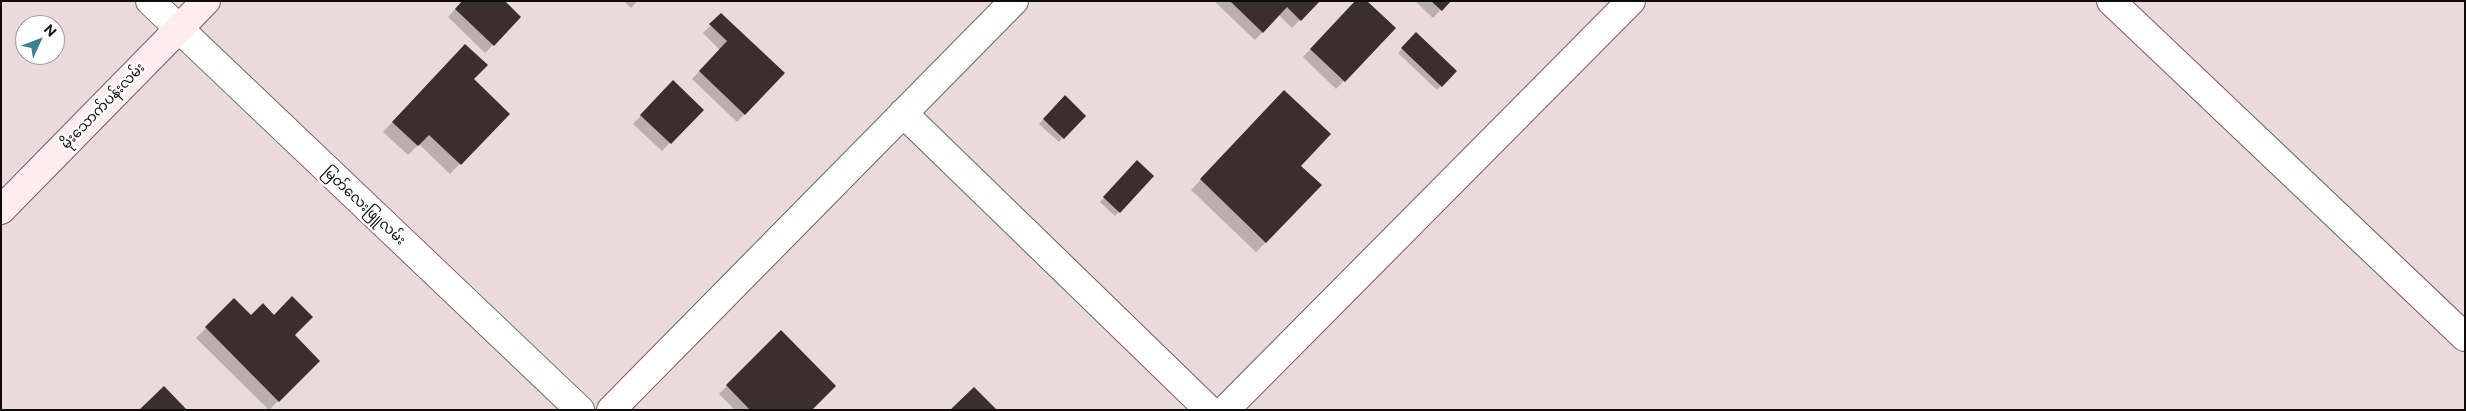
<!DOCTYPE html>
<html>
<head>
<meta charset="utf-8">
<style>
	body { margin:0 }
	#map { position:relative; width:2466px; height:411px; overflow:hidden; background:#eadadb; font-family:Raleway,sans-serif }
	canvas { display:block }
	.frame { position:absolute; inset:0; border:2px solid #100b0b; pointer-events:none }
	.north { position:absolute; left:15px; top:15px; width:50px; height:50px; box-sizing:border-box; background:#fff; border:1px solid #9f9d9d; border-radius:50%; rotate:47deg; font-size:14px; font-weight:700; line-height:20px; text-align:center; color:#100b0b }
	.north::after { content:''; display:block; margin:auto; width:18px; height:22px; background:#408094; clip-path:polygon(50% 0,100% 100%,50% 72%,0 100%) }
</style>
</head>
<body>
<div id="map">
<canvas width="2466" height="411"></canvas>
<div class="frame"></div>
<div class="north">N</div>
</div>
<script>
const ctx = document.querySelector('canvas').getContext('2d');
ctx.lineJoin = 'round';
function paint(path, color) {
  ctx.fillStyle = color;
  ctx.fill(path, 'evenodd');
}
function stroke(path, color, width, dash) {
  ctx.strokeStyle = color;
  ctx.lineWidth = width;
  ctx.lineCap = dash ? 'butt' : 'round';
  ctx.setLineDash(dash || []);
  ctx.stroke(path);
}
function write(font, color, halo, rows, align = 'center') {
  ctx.font = font + ' Raleway,"Noto Sans Myanmar",sans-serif';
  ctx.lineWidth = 5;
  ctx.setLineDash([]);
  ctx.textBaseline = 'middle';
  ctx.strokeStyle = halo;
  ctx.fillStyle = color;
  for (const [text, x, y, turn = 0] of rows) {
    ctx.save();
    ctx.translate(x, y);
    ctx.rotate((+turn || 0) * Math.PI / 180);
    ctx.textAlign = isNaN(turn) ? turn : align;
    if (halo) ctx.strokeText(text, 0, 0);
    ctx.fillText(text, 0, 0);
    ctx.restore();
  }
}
paint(new Path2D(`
	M463,1l57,16 -35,36 -37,-36z
	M624,1h13l-6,7z
	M1214,1h104l-26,27 -13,-13 -24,25z
	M1356,1l38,27 -58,61 -33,-32z
	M1415,1h34l-16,17z
	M721,15l62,58 -46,49 -45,-43 28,-29 -17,-17z
	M1416,34l39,37 -18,19 -39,-37z
	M455,55l18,24 35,35 -58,60 -31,-30 -11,11 -25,-23z
	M673,82l29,28 -40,41 -29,-27z
	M1065,97l19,19 -25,26 -20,-18z
	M1274,101l25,65 -33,76 -10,10 -65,-62z
	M1137,162l15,14 -37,40 -15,-14z
	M234,300l17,17h23l44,44 -49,49 -73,-72z
	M781,332l30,78h-76l-16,-16z`), '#0003');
paint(new Path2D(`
	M462,1h43l16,16 -27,29 -39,-37z
	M1230,1h90l-19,20 -14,-14 -24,26z
	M1355,1h12l29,27 -51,54 -35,-33z
	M1431,1h20l-9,10z
	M721,13l64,60 -40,42 -46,-44 28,-30 -18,-17z
	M1416,32l41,39 -15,16 -41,-39z
	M465,44l23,21 -14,14 36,35 -49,51 -32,-30 -11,11 -26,-24z
	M673,80l31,30 -33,34 -31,-29z
	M1284,90l47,44 -30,32 21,19 -56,58 -66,-64z
	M1065,95l21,21 -22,23 -21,-20z
	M1137,160l17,16 -34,37 -17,-16z
	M292,296l21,21 -18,18 25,26 -41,41 -74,-75 29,-29 17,17 12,-12 11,12z
	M781,330l55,56 -24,24h-62l-24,-25z
	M164,386l23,24h-48z
	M974,387l23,23h-47z`), '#3a2e2f');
const street = new Path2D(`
	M150,1l430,409
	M2111,1l354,336
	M903,113l306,297
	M611,410l403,-409
	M1225,410l406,-409`);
const secondary = new Path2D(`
	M1,210l205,-209`);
stroke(street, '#706264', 30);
stroke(secondary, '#706264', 30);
stroke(street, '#fff', 28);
stroke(secondary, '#feecee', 28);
write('14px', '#100b0b', '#fff', [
	["မိုးသောက်ပန်းလမ်း",103,106,-46],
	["မြတ်လေးဖြူလမ်း",364,206,43]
]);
</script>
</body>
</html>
